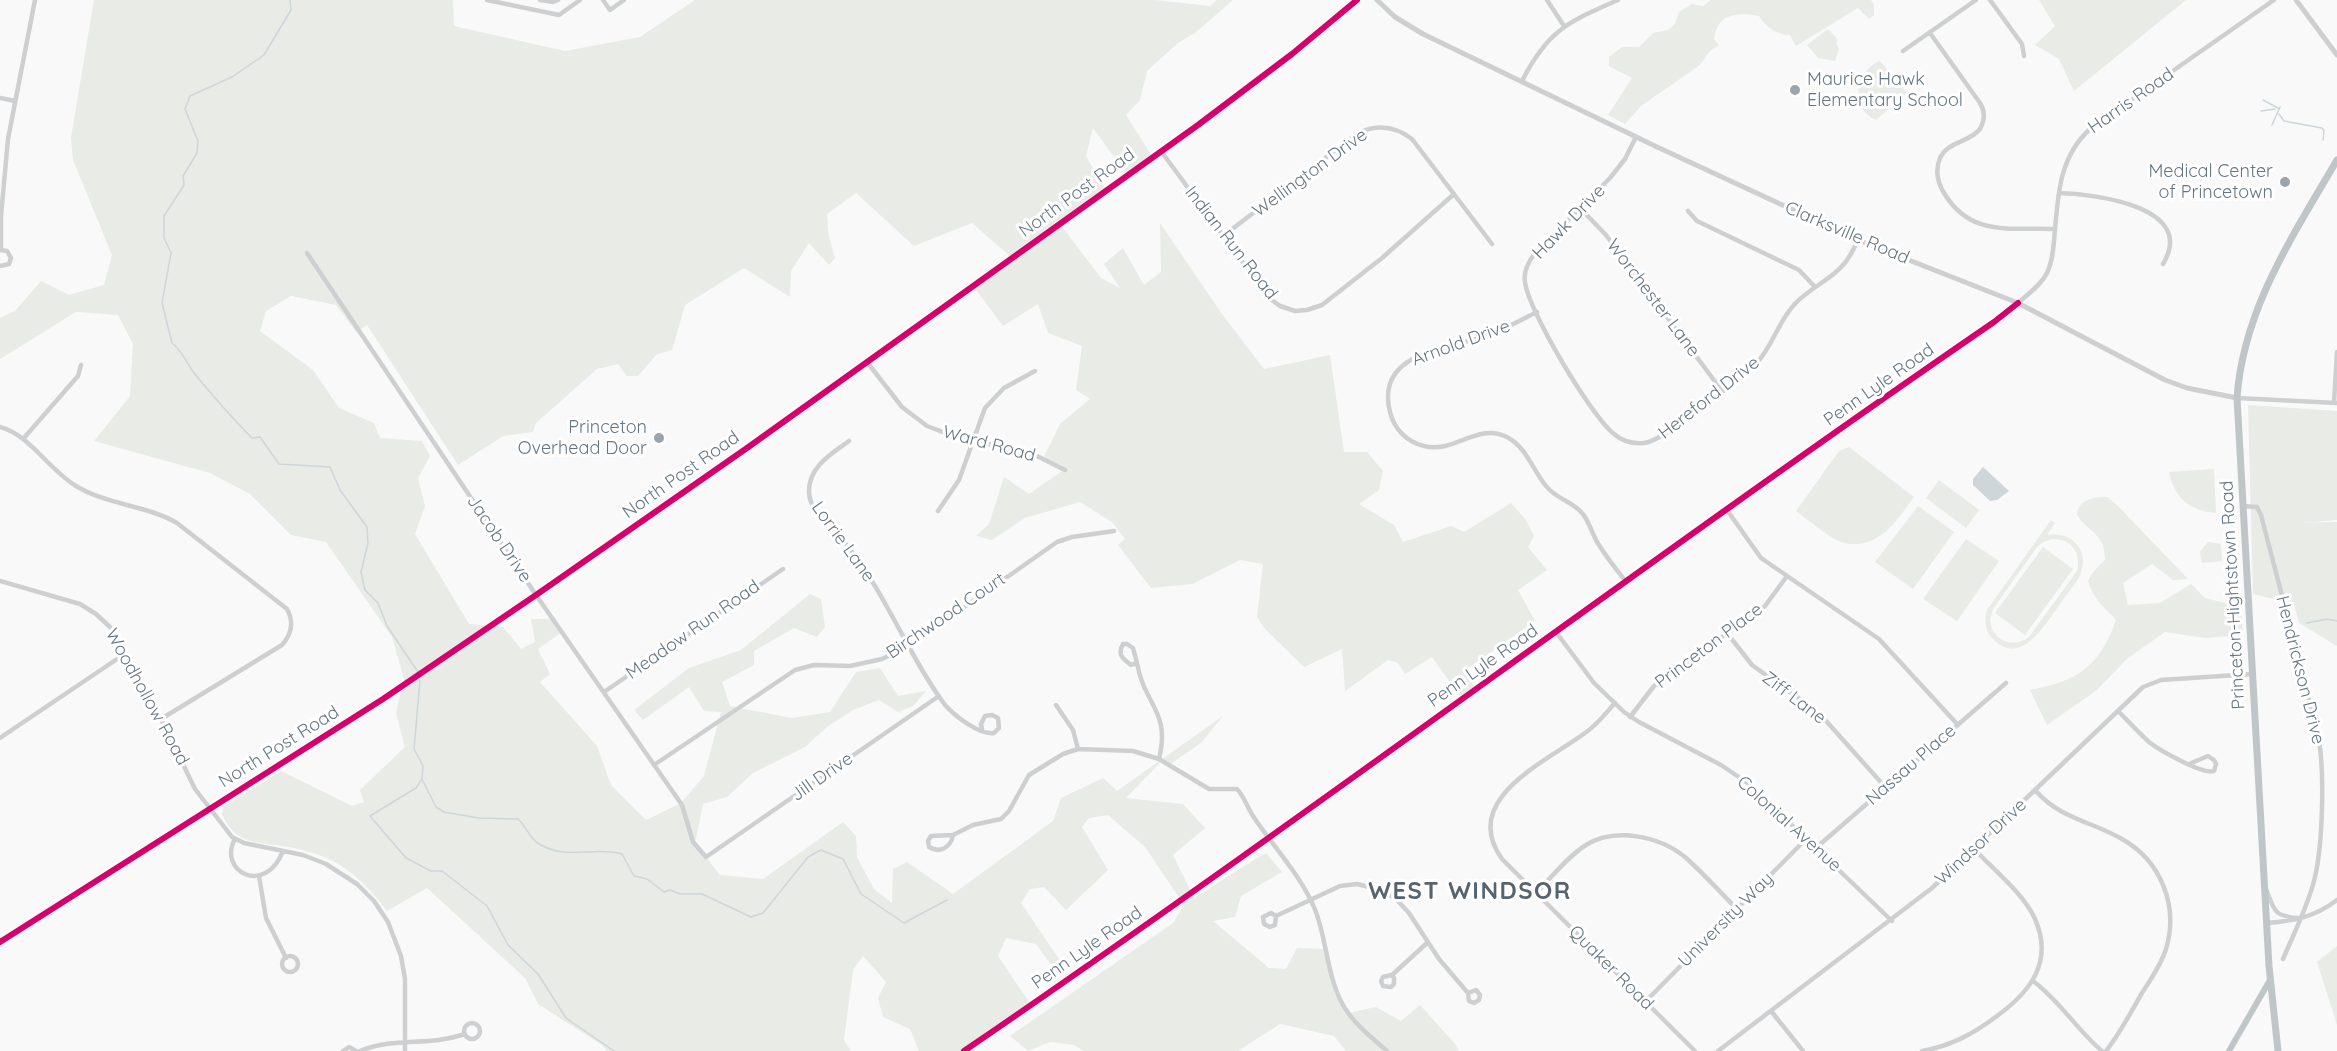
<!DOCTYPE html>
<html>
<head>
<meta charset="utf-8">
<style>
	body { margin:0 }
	canvas { display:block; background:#f9f9f9 }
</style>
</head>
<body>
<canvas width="2337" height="1051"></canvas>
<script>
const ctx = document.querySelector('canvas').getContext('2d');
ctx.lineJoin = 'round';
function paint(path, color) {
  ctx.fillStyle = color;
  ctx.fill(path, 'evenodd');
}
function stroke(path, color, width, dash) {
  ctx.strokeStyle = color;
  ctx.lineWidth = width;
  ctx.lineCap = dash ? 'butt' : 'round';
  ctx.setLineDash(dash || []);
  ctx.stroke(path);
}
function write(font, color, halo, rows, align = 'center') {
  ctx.font = font + ' Quicksand,sans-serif';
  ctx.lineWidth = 6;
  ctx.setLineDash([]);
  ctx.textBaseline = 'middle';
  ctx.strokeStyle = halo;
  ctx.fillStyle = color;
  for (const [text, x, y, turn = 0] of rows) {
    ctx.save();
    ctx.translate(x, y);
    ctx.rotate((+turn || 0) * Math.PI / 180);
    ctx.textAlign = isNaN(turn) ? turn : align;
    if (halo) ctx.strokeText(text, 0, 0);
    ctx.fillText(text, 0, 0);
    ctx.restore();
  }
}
paint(new Path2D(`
	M94,0h359l1,26 111,25 75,-14 55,-37h460l55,6 7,-6h16l-38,33 -17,10 -31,28 -7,29 -14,15 27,43 -25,18 -35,-48 -7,28 20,34 -46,34 41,54 19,10 -16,-24 19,-16 21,37 17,-13 -1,-49 62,91 42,55 66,-14 14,97h23l16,19 -4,19 -20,14 35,21 9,17 48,-16 13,6 47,-29 15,17 8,16 -6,11 19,23 -29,20 17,31 -68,48 8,21 -13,9 -30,-42 -27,17 -7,-11 -10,-3 -43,31 -3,-42 -38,18 -39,-38 -8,-12 6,-53 -23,-4 -48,24 -41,4 -33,-43 7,-6 -13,-17 -32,-20 -55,16 -33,22 -16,-4 13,-12 15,-47 25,17 33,-23 -19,-12 17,-35 30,-25 -14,-9 6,-44 -34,-13 -10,-29 -35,22 -29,-39 38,-29 -40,-35 -58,23 -58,-53 -29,21 1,19 7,25 -6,7 -20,-22 -18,28 -1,26 -46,-29 -59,37 -13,45 -15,4 -19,22h-11l-9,-12 -21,5 -61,54 -3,9 -30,4 -45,29 -91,-140 -11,7 -20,-27 -45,-9 -25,15 -6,20 53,39 26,38 35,15 6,15 42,3 8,15 -12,22 7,28 -10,28 54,90 34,3 18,22 14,-7 -4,-23h19l12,13 -24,17 12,25 -10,8 57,64 14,39 35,35 35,-17 23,-27 17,-64 -17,-1 -15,-24 -46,33 -9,-10 55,-42 52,-18 69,-56 11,5 4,28 -8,10 -23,-9 -40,23v14l-32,17 8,24 62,12 38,-6 26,-40 24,-4 18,28 28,-5 -13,15 -15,6 -19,-12 -26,10 -26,17 -22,20 -52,26 -26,24 -24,7 -8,39 25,32 43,4 80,-57 13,14 1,21 17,32 18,14 1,-34 14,-7 46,32 100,-73 8,-23 42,-20 14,13 106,-75 -22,27 -32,22 -7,-4 -36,37 57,6 22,24 -32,27 21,43 68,-43 5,-1 15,18 -41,24 -6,21 -22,4 56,47 17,1 11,-21 29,1 8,36 13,28 29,-6 25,14 19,-16 36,40 3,6h-113l-12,-15 -54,-12 -42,27h-154l-10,-6 -24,-3 -22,9 -18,-15 163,-113 11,-18 -39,-58 -37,-32 -19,3 -7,9 26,43 -42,40 -22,-23 -14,2 -9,14 38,56 -7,7 -16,-22 -30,-6 -8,18 31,46 -65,49h-45l-9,-22 -27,-12 -5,-19 8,-16 -23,-26 -10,14 -9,70 7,11h-244l-5,-6 -64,-41 -13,-26 -98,-90 -40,23c-15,-20 -32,-38 -54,-50 -14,-7 -29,-11 -44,-14 -17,-3 -41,-3 -54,-14 -6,-5 -10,-12 -13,-19l2,-8 57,-35 71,35 12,-4 -4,-12 45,-43 -9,-34 8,-34 -12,-42 -66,-95 -35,-7 -41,-41 -40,-21 -116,-32 36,-45 3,-52 -15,-29 -42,-3 -76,47v-41l15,-7 26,-30 28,14 35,-10 8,-30 -39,-95 -2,-22z
	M1711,0h160l3,5v10l-5,4 -11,-11 -62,38 -6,-11c-15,-1 -23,-7 -31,-19 -21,-4 -42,-3 -45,23l5,6 -9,6 -10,14 -59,41 -16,18 -17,-9 24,-37 -23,-12v-9l13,-10h17l14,-14 15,-3 7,-6 4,-12 13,-8 11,2z
	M2039,0h147l-112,91 -15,-32 -24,-14 20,-19z
	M1828,29l10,11 -2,3 3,6 -4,12 -17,-3 -11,-13z
	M1880,61l27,32 -31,27c-27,-11 -21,-50 4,-59z
	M2248,405l89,6v109l-34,3 34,-1v124l-38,-23 -5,-19 -41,-10z
	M1849,447l65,50c-17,23 -37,56 -73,45 -10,-3 -35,-24 -45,-31l43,-60z
	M2214,469l2,44c-26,-2 -42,-15 -47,-41z
	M1939,480l40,30 -13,18 -40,-30z
	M2099,497h8l10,8 71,74 -15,1 -21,-16 -29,19 5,22 32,-2 31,-19 14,14 36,9 2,28 -38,3 -40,-6 -37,26 -31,32 -50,35 -17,-35c48,-9 69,-23 86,-70 -12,-13 -23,-21 -28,-39l6,-10 11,-11c0,-28 -16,-26 -28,-45 2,-14 9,-15 22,-18z
	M1918,506l36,26 -41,57 -38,-27z
	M2051,520l4,3 -8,12c20,-4 41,11 35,34 -3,13 -15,24 -22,35 -14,19 -38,63 -66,36 -9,-8 -10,-19 -7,-30zM2052,539c19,-1 30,14 25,32l-48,66c-14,10 -29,7 -37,-8l-2,-9 3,-11 44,-62 6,-5z
	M1966,539l33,22 -42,60 -34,-22z
	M2208,542l13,2 1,17 -20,2 -2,-11z
	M2043,547l30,22 -48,66 -30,-22z
	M2337,946v79l-20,-63z`), '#e8ebe6');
paint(new Path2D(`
	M1983,467l26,24 -12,9 -7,1 -17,-16v-6z`), '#ced6d9');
stroke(new Path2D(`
	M290,0l1,10 -27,45 -32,22 -42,19 -5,13 13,32 -1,12 -14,23 1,9 -20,31v22l7,15 -9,50 10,40c10,7 15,21 22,30 19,23 37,44 58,65l8,-1 19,27 51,3 10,23 27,37 1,16 -7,29 4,18 13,13 9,23 31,46
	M2263,100l15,8
	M2261,111l14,-2
	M2279,114l5,7 38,7 2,3 -1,9
	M2272,125l8,-18
	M2307,623l20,-4 10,2
	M420,680l-6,69 9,17 -1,13 14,28 8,5 35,6 39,1c8,7 12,20 21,25 29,17 54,2 83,10l12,22 13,3 17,13 6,-2 10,4h22l49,23 12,-4 45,-56 13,-7 22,9 18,35 43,29 43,-23
	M422,779l-6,9 -46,28 36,42 25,13h11l45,35 21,39 30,29 28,44 48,33`), '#ced6d9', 1.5);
stroke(new Path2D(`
	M487,0l72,15 21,-15
	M540,0l13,2 5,-2
	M603,0l7,10 14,-10
	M1547,0l17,26
	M1990,0l32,44 2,12
	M1930,33l50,70c5,8 5,17 0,26 -11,14 -32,12 -40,29 -5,12 -2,25 4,35 27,45 68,34 111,36
	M1903,51l73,-51
	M1522,81c26,-51 46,-59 96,-81
	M0,98l15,3
	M1636,137l-11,22 -15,19 -75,75c-6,8 -12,18 -10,29 3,28 66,134 89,152 8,7 19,10 30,9 21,-2 90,-61 111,-78 17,-17 22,-41 38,-59 14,-17 37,-25 51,-42 6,-7 10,-16 14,-24
	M1161,151l108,147 11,8 15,5 12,-1 15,-5 60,-47 72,-64
	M2059,193c34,1 139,13 104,71
	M1580,208l26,27 116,156
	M1688,211l9,10 102,49 16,17
	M1223,236l135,-103c19,-9 37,-7 54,6l80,105
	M0,250l7,1 4,7 -2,6 -9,2
	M1,250v-34l7,-77 27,-139
	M307,253l229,342 146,210 11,37 13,15 233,-161
	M2018,303c10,-9 23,-18 29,-30 5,-10 6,-21 7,-32 4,-41 3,-82 36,-112l184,-129
	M1537,312c-18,9 -35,19 -54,25 -38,12 -108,16 -93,75 4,17 17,30 34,34 30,8 53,-24 83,-9 19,10 26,33 39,49 10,13 26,15 36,27 8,9 10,22 17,32 8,13 18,25 27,37
	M867,362l35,45 25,19 21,8 89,22 28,14
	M2237,398l100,5
	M2334,403l3,-51
	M0,427c30,8 49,43 76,59 31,19 70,19 101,37l110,86c7,13 5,25 -5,36l-121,74
	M23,439l55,-63 3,-11
	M849,441c-18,13 -41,26 -40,52 2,23 27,38 40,55 38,48 59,107 96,157 10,11 34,30 49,28l5,-5 -1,-10 -6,-3 -7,1 -4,8 1,5
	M2242,506l15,1 4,8 57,219c7,36 5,112 -4,147 -7,27 -20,52 -31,78
	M1727,510l34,48 118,81 79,86
	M938,511l21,-31 26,-72 19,-20 31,-17
	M0,581l80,23 16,10 15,14 50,91 34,70 37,48 12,6 59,12 23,9 31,20 17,17 14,21 13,34 4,23v72
	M1556,632l38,51 30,29 15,10 82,43 28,19 143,137
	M1727,633l25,32 67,48 67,75
	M1123,644h4l6,4 4,15 -6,2c-8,-6 -14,-10 -8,-21z
	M1137,663c7,42 34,48 22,96
	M604,692l179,-123
	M1615,703c-10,11 -18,22 -30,30 -39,29 -126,66 -83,126l193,192
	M1056,705l17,25 5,19
	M2118,711c10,10 20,21 31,31 10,8 54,33 65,29l2,-7 -2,-4 -6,-4 -19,8
	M1630,717l24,-31 111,-80 22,-30
	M0,738l126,-85
	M654,765l141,-95 19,-5 36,1 32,-7 27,-13 148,-104 15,-5 42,-6
	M2036,791c23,27 57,31 86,48 39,22 57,67 44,110 -5,16 -15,30 -24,44 -11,19 -22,40 -36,58
	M953,835l-22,1 -3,5 1,6c11,7 22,0 24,-12l20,-10 28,-6 8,-8 20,-36 34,-21 15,-5 55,2 26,8 50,30h28c7,7 10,18 16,27 21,32 49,60 63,96 11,30 11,64 27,93 10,18 28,32 44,46
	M235,839c-18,32 30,58 48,12
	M1817,847l189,-164
	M259,876l7,42 20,40
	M2266,889c9,22 7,27 32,29
	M1536,893c16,-16 31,-36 50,-48 29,-18 73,-9 99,12 18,16 35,35 52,52
	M1276,916l-1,9 -5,2 -6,-3 -1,-7 8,-4 5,3 64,-30 17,-2 24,6 15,9 13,14 30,46 29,34 1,8 5,2 5,-3 1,-5 -4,-5 -8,3
	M2267,923c27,-2 48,-6 70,-23
	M0,942l383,-243 153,-104 211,-147 451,-323 94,-71 65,-54
	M282 964a8 8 0 1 1 16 0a8 8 0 1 1-16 0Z
	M1392,975l2,3v6l-3,3 -8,-1 -2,-5 2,-4 9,-2 35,-32
	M2033,981c27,20 44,49 69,70
	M1646,1001l161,-163
	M1771,1011l32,40
	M464 1031a8 8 0 1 1 16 0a8 8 0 1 1-16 0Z
	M343,1051l6,-4 7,4
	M360,1051c36,-15 67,-4 105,-17
	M1718,1051l214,-163 211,-201 18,-7 91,-6
	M1922,1051c29,-5 51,-17 75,-35 33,-24 57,-54 38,-97 -11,-25 -42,-50 -61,-70`), '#cecfd0', 4.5);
stroke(new Path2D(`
	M1377,0l18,17 28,17 232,112 203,94 160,63 147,77 22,8 50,10
	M2296,0l41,55
	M964,1051c347,-237 683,-491 1030,-729l24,-19`), '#cecfd0', 5);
stroke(new Path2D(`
	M2229,1051l41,-71`), '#c0c6c8', 6);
stroke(new Path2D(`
	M2278,1051l-9,-85 -32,-568c6,-89 57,-164 100,-238`), '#c0c6c8', 7);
stroke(new Path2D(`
	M0,942l383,-243 153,-104 211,-147 451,-323 94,-71 65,-54
	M964,1051c347,-237 683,-491 1030,-729l24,-19`), '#d6006c', 6);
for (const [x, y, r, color] of [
	[1795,90,6,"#99a4ac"],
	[2285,182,6,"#99a4ac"],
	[659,438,6,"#99a4ac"]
]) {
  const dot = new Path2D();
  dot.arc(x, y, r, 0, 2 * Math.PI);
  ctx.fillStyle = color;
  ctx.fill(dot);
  stroke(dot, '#fff', 2);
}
write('18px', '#657683', '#fff', [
	["Maurice Hawk",1807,80,"left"],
	["Elementary School",1807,101,"left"],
	["Medical Center",2273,172],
	["of Princetown",2273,193],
	["Princeton",647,428],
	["Overhead Door",647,449]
], 'right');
write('18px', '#657683', '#fff', [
	["Harris Road",2131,101,-35],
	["Wellington Drive",1310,173,-36],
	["North Post Road",1077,193,-36],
	["Hawk Drive",1569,222,-46],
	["Clarksville Road",1847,233,23],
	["Indian Run Road",1231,243,52],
	["Worchester Lane",1653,298,53],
	["Arnold Drive",1461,343,-20],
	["Penn Lyle Road",1879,385,-35],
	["Hereford Drive",1709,398,-38],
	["Ward Road",989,444,15],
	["North Post Road",681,475,-35],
	["Jacob Drive",499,539,56],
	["Lorrie Lane",843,542,54],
	["Princeton-Hightstown Road",2233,595,-93],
	["Birchwood Court",946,616,-34],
	["Meadow Run Road",693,630,-35],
	["Princeton Place",1709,646,-37],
	["Penn Lyle Road",1483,666,-35],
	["Hendrickson Drive",2300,670,76],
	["Woodhollow Road",147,697,61],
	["Ziff Lane",1794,698,37],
	["North Post Road",279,747,-32],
	["Nassau Place",1911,765,-41],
	["Jill Drive",822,777,-35],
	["Colonial Avenue",1789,824,42],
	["Windsor Drive",1981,842,-43],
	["University Way",1726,920,-45],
	["Penn Lyle Road",1087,948,-35],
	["Quaker Road",1611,968,45]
]);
ctx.letterSpacing = '1.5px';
write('bold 24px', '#57646e', '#fff', [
	["WEST WINDSOR",1470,892]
]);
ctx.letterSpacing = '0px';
</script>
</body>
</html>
